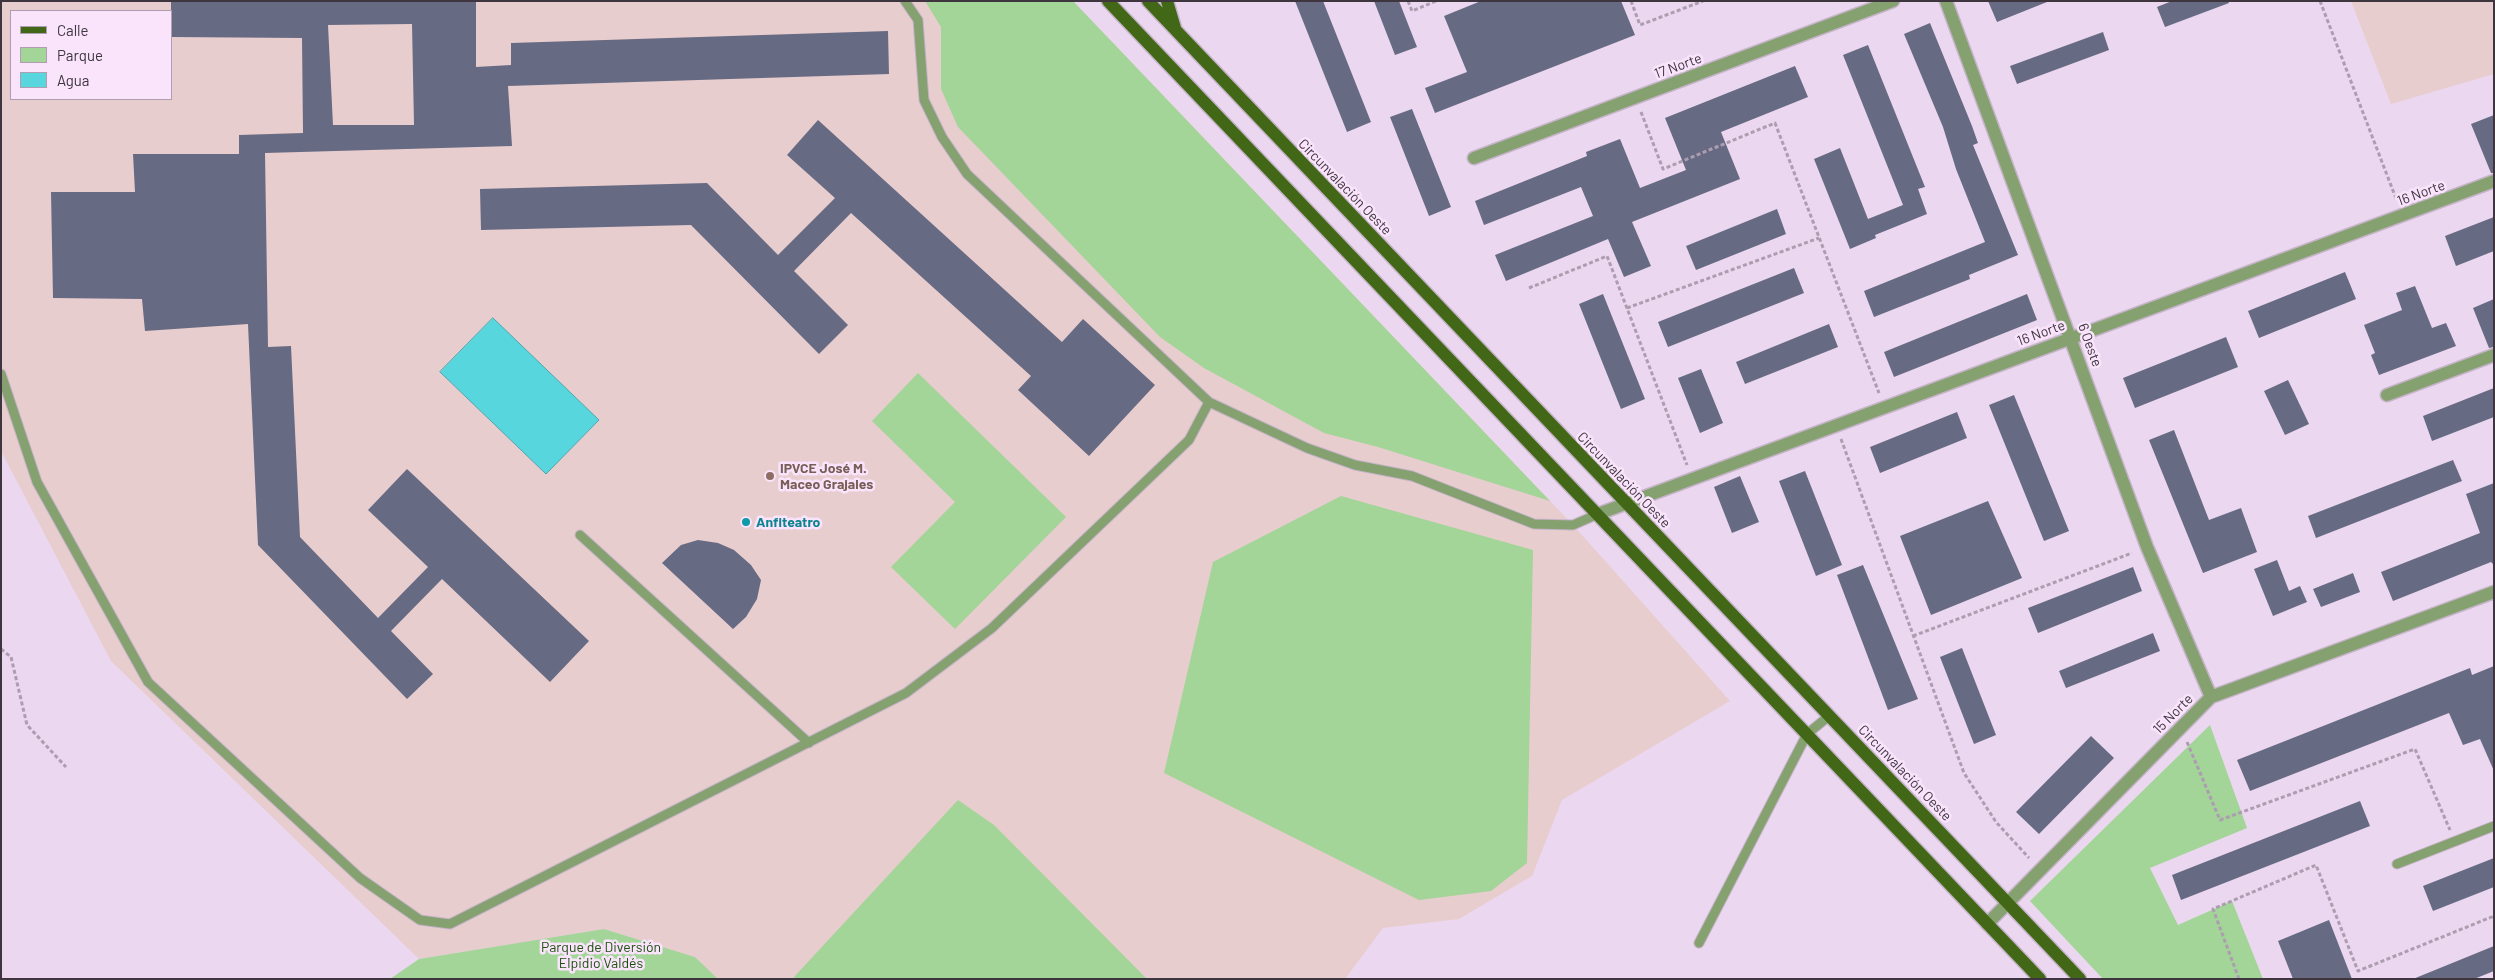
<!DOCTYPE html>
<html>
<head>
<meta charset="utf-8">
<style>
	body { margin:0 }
	#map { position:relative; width:2495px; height:980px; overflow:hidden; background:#ebd7ef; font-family:Barlow,sans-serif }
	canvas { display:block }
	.frame { position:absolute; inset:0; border:2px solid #3e353f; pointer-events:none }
	.legend { position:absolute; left:10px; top:10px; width:162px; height:90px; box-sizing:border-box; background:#f9e4fc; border:1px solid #ae9eb0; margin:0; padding:6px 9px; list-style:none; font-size:15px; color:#3e353f }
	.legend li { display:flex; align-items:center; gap:10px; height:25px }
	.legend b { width:25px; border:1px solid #ae9eb0 }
</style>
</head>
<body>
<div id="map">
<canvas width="2495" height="980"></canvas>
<div class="frame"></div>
<ul class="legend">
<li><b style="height:6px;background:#426817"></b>Calle</li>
<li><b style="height:14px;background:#a3d498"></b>Parque</li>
<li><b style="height:14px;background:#58d6de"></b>Agua</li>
</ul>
</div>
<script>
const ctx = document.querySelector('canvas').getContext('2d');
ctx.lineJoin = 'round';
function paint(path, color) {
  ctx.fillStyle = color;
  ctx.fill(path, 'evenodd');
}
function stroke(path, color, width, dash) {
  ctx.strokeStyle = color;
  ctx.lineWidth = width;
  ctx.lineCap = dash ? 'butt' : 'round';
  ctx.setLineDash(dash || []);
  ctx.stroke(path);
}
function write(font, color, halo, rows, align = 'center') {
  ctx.font = font + ' Barlow,sans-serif';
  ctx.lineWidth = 5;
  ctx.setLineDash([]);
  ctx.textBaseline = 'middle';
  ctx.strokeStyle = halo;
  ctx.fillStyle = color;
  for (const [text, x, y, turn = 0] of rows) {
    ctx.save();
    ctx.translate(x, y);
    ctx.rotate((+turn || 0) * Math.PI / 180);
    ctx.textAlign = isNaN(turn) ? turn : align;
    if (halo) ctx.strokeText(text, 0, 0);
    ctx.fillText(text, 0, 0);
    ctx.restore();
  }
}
paint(new Path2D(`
	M1,1h1072l500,524 157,176 -168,99 -30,76 -73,43 -76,9 -38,51h-627l-23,-22 -91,-28 -185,30 -308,-298 -110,-210zM11,11h160v88h-160z
	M2351,1h143v73l-103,30z`), '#e8cdcf');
paint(new Path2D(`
	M925,1h148l477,500 -172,-54 -54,-14 -120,-65 -44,-31 -202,-210 -17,-38v-62z
	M918,373l148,144 -111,112 -64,-62 64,-65 -83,-81z
	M1341,496l192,54 -6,313 -36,28 -72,9 -255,-127 49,-211z
	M2210,725l37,103 -97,40 28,57 54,-24 31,78h-160l-73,-78z
	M958,800l36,25 153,154h-352l-1,-2z
	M604,929l91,28 23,22h-328l29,-20z`), '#a3d498');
const water = new Path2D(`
	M493,318l106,102 -53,54 -106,-102z`);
paint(water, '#58d6de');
stroke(water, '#50a6ae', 1);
paint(new Path2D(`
	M171,1l305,1v65l35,-2v-22l377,-12 1,43 -381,12 4,60 -247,7 3,194 23,-1 9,191 78,81 50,-51 -60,-57 39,-41 182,172 -39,41 -108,-103 -51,52 42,43 -26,25 -149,-154 -10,-221 -103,7 -3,-32 -89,-1 -2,-106h84l-2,-38h106v-19l64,-2 -1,-95 -131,-1zM412,24l2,101h-81l-5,-100z
	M1295,1h28l48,121 -24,10z
	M1374,1h25l18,46 -22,8z
	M1481,1h140l14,34 -200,78 -10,-25 42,-16 -23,-56z
	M1988,1h59v1l-50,20z
	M2172,1h56l1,2 -64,24 -8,-20z
	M1930,23l42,103 6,17 -5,2 45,110 -49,20 1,4 -96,38 -10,-26 121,-49 -29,-73 -13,-42 -39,-93z
	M2103,32l6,18 -92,34 -7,-18z
	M1868,45l57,142 -7,2 9,25 -52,21 1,3 -26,11 -36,-90 26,-11 28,71 35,-14 -60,-150z
	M1795,66l13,31 -87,35 19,47 -108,43 19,44 -27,11 -16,-38 -102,42 -11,-26 98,-39 -12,-29 -97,38 -9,-24 112,-45 -1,-4 34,-13 20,49 46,-18 -21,-52z
	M1412,109l39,98 -22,9 -39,-99z
	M2494,115v58h-3l-20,-49z
	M818,120l244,222 21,-23 72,66 -66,71 -71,-66 13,-14 -180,-163 -57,58 54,54 -29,29 -128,-129 -210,5 -1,-41 227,-6 71,72 57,-57 -48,-43z
	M1777,209l9,25 -90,36 -10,-24z
	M2494,217v34l-38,15 -11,-30z
	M1794,268l10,25 -136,54 -10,-25z
	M2345,272l11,27 -97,39 -11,-27z
	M2415,286l17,42 14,-5 10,23 -77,29 -8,-20 4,-2 -11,-28 38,-15 -6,-17z
	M1603,294l42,105 -24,10 -42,-105z
	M2027,294l10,26 -143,57 -10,-25z
	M2494,299v48l-5,1 -16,-40z
	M1829,324l9,23 -93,37 -9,-22z
	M2226,337l12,30 -103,41 -12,-30z
	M1701,369l22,54 -23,10 -22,-55z
	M2288,380l21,44 -24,11 -21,-44z
	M2494,388v29l-62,24 -9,-25z
	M2014,395l55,136 -25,10 -55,-136z
	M1957,412l10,26 -87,35 -10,-26z
	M2174,430l35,90 32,-12 16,44 -54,21 -54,-133z
	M2453,460l9,21 -146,57 -8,-22z
	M1805,471l37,94 -26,11 -37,-95z
	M1740,476l19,46 -27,11 -18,-46z
	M2494,483v82l-3,-3 -98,39 -12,-29 99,-39 -14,-39z
	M1988,501l34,77 -91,37 -31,-79z
	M698,540l20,3 16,7 17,15 10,15 -4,19 -11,18 -13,12 -71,-66 19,-18z
	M2277,560l12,31 11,-5 7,16 -34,14 -19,-47z
	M1863,565l55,134 -30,11 -51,-135z
	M2133,567l9,24 -104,42 -10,-25z
	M2353,573l7,19 -39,15 -8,-18z
	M2153,633l7,18 -94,37 -7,-17z
	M1962,648l34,87 -22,9 -34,-87z
	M2494,666v105l-14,-32 -17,6 -14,-32 -199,78 -13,-31 233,-92 2,7z
	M2091,736l23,22 -75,76 -23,-22z
	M2360,801l10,25 -189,74 -9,-25z
	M2494,858v29l-61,24 -10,-25z
	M2329,920l23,59h-59l-15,-38z
	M2494,946v25l-20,8h-61z`), '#676a83');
const service = new Path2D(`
	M905,1l13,19 6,80 18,37 25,37 242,228 98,46 48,17 57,11 122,48 39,1 25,-11
	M1,374l36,108 111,200 212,196 60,42 30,4 456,-231 86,-65 197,-188 20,-38
	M580,535l229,208
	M2397,864l97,-38
	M1699,943l108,-209 22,-18`);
const minor = new Path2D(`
	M1946,1l201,546 64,150
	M1474,158l419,-157
	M2387,395l107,-40
	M1598,514l896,-333
	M1987,924l224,-227 283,-105`);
const primary = new Path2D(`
	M1108,1l932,978
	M1148,1l932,978
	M1167,1l8,27`);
stroke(service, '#c5b3c8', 11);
stroke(minor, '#c5b3c8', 15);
stroke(primary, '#c5b3c8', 15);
stroke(new Path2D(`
	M1408,1l4,10 24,-10
	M1631,1l9,24 63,-24
	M2320,1l77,200
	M1641,112l22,57 112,-46 104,270
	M1529,288l78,-32 80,209
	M1627,308l192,-70
	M1841,439l123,334 32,49 33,36
	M1913,636l219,-83
	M1,649l10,8 16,68 39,42
	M2187,742l33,78 195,-71 35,81
	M2239,979l-26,-70 103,-44 42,106 136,-55`), '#ad9db0', 3, [4, 2.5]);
stroke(service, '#85a16f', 9);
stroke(minor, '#85a16f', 12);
stroke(primary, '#426817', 12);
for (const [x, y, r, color] of [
	[770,476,5,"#8d6e63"],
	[746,522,5,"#0f9aa8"]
]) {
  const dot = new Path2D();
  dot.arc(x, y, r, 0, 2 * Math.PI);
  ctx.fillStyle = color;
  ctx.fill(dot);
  stroke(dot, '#f9e4fc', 2);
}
write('14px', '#3e353f', '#f9e4fc', [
	["17 Norte",1678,66,-20],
	["Circunvalación Oeste",1345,187,46],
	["16 Norte",2421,193,-20],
	["16 Norte",2041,333,-20],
	["6 Oeste",2090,345,70],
	["Circunvalación Oeste",1624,480,46],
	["15 Norte",2173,714,-45],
	["Circunvalación Oeste",1905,773,46]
]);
write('bold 14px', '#785e54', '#f9e4fc', [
	["IPVCE José M.",780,468],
	["Maceo Grajales",780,484]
], 'left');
write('bold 14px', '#0d838f', '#f9e4fc', [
	["Anfiteatro",756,522]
], 'left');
write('14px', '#1c510c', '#f9e4fc', [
	["Parque de Diversión",601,947],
	["Elpidio Valdés",601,963]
]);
</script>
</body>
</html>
